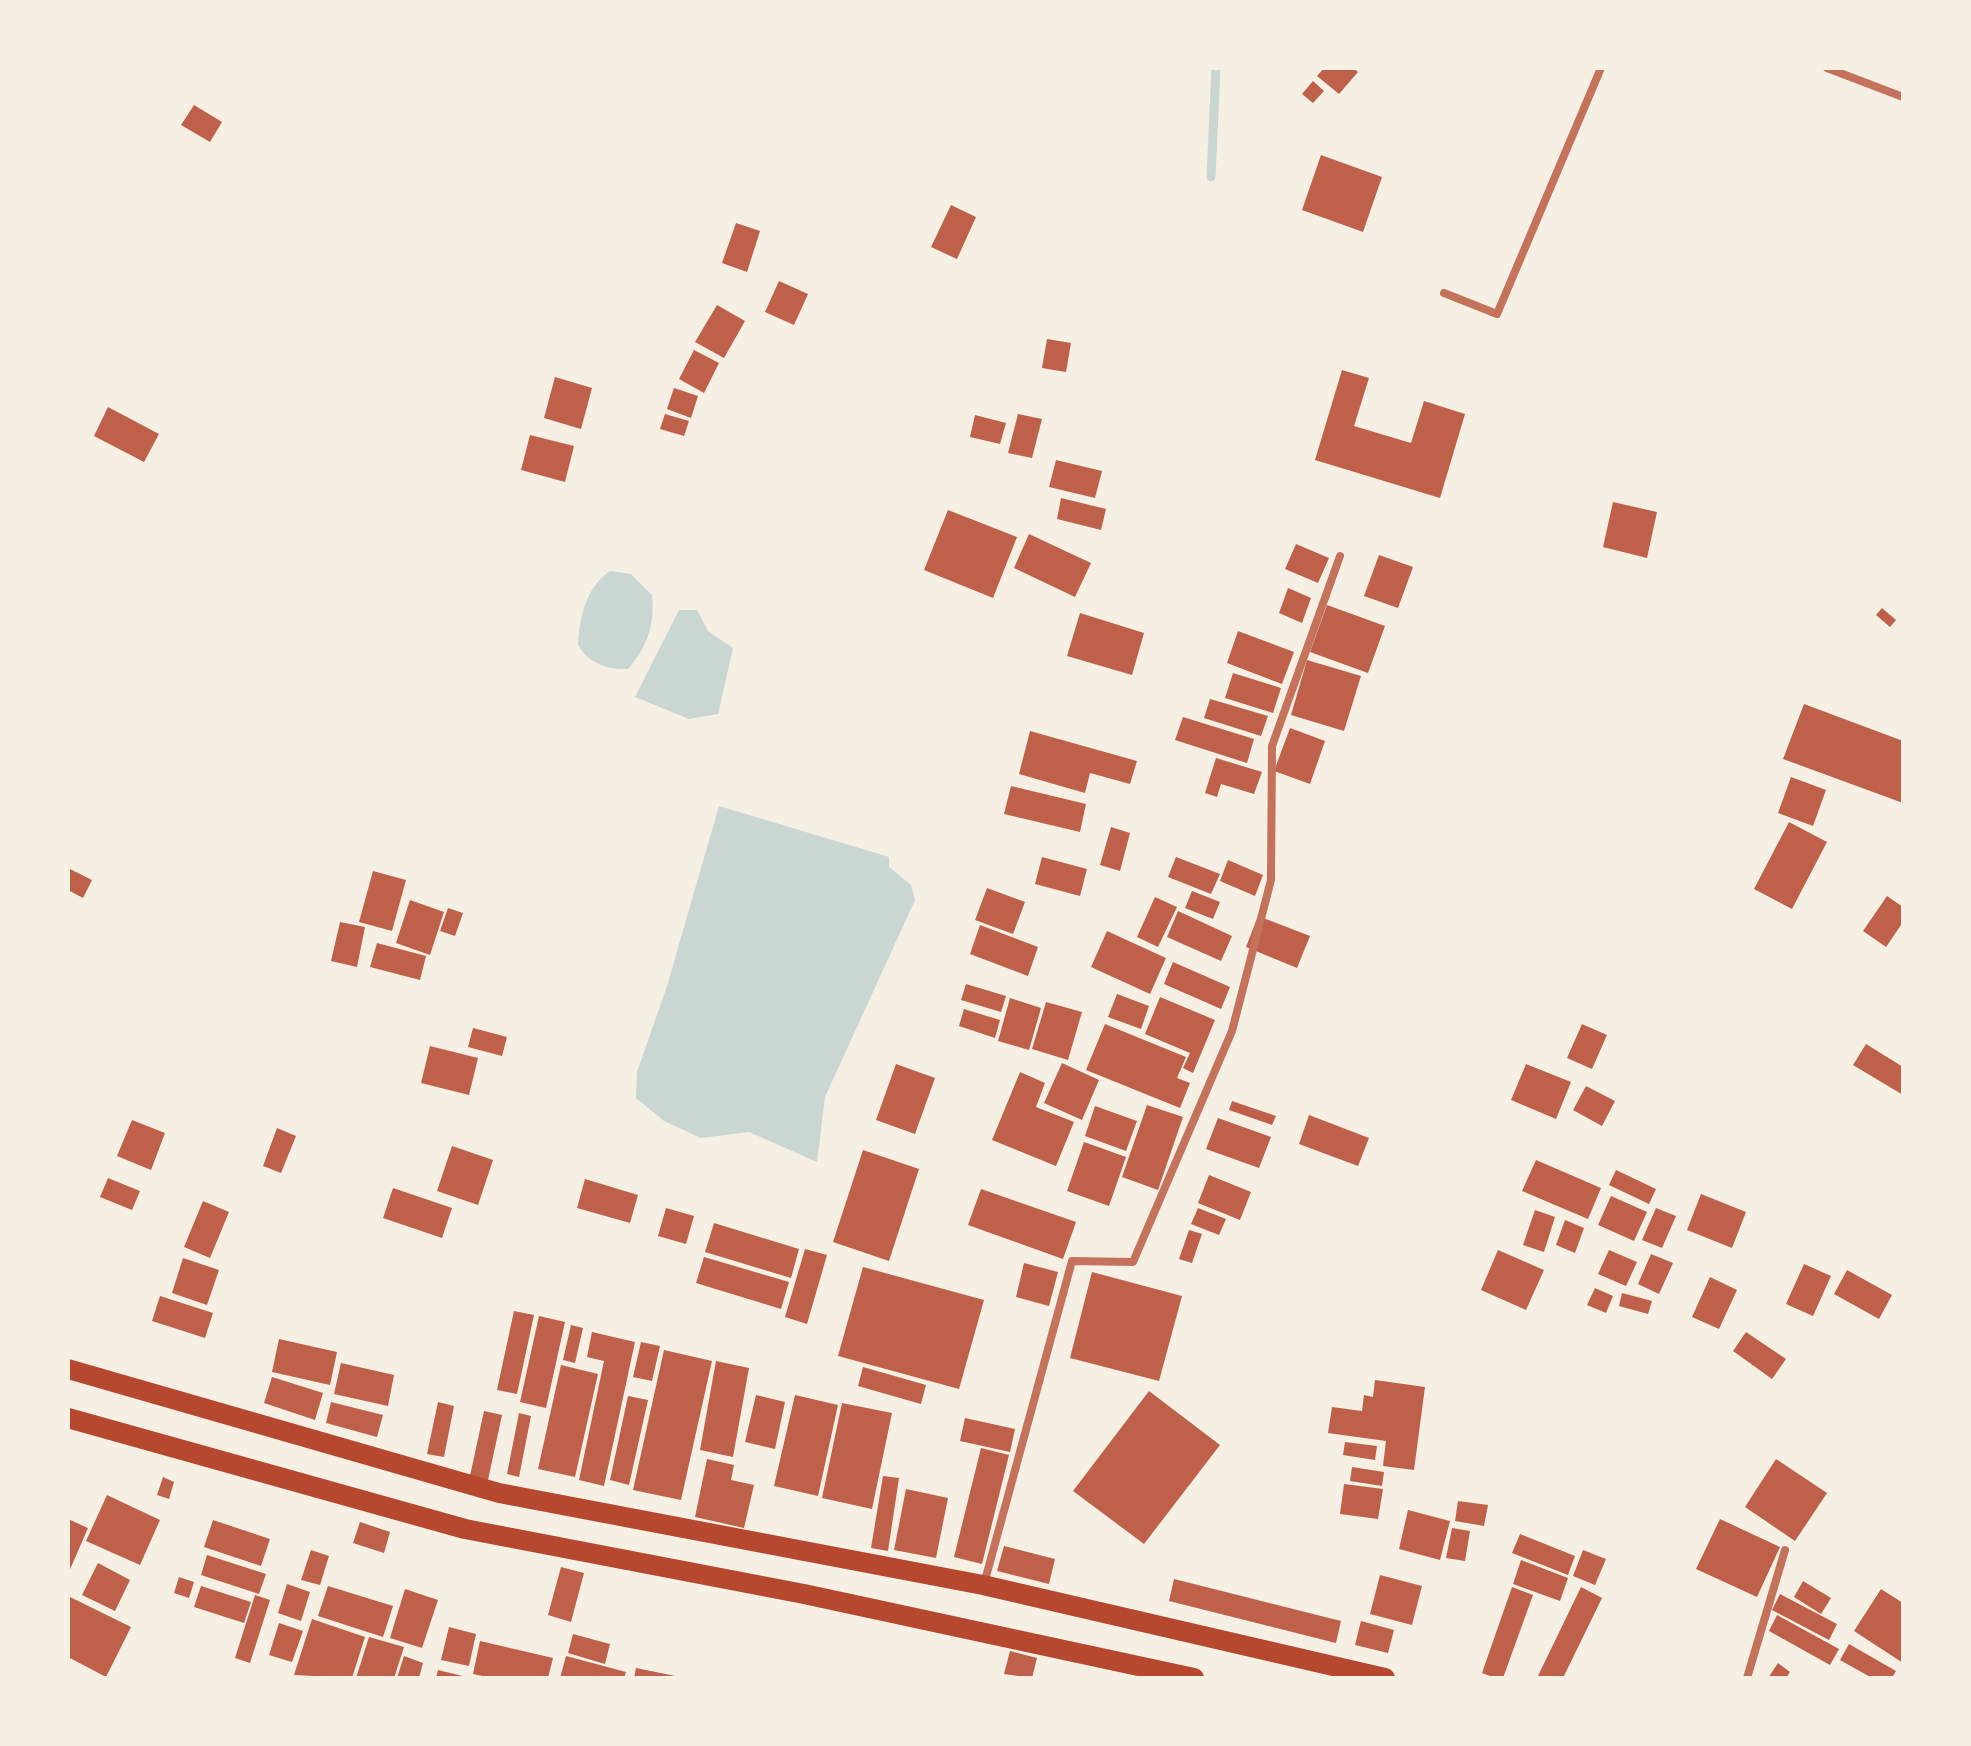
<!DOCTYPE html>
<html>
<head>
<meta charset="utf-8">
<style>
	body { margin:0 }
	#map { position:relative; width:1971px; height:1746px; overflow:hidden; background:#f6efe4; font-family:"Work Sans",sans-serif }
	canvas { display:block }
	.frame { position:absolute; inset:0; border:70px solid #f6efe4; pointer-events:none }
</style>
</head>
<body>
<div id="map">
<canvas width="1971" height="1746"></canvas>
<div class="frame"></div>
</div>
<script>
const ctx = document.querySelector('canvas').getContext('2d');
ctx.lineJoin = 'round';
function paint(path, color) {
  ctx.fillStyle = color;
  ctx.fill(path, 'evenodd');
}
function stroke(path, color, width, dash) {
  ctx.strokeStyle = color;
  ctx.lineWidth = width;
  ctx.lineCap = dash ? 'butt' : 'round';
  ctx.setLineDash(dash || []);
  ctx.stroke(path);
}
paint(new Path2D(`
	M610,571l21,3 21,21c3,30 -5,52 -24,74 -20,1 -41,-6 -50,-25 2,-29 8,-56 32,-73z
	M679,610h18l11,21 25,17 -15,66 -29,5 -54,-22z
	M719,806l170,51v10l22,18 4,15 -90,197 -8,65 -68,-30 -48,6 -37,-17 -28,-23 1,-26 30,-86z`), '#c9d6d2');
stroke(new Path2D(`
	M1211,177l5,-109`), '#c9d6d2', 9);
paint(new Path2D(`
	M1324,68h29l5,4 -19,22 -22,-18z
	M1313,81l11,10 -11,12 -11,-9z
	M194,105l28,17 -12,20 -29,-17z
	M1321,155l61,22 -19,55 -61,-22z
	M951,205l25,12 -19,42 -26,-12z
	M736,223l24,8 -13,41 -25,-9z
	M779,281l29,13 -14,31 -29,-13z
	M717,305l28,16 -21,37 -29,-16z
	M1047,339l24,4 -5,29 -24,-4z
	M694,350l25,13 -15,30 -25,-14z
	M1342,370l27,8 -15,48 57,17 13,-42 41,13 -25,84 -125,-38z
	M555,377l37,11 -11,41 -37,-11z
	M674,388l24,8 -7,22 -24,-9z
	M108,407l51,27 -15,28 -50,-26z
	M665,414l24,7 -5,15 -24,-7z
	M1018,414l24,5 -10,39 -24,-5z
	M975,415l31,8 -6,21 -30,-7z
	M530,435l44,11 -9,36 -44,-12z
	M1056,460l46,11 -7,27 -46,-11z
	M1061,498l45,11 -5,21 -44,-11z
	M1613,502l44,10 -10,46 -44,-11z
	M948,510l69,27 -24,61 -69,-28z
	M1029,534l62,29 -16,34 -61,-29z
	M1296,544l33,14 -11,25 -33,-14z
	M1379,555l34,12 -15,41 -34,-12z
	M1288,588l23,10 -9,25 -23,-10z
	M1327,605l58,21 -17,47 -58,-21z
	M1882,608l14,12 -6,7 -14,-12z
	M1080,613l64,20 -12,42 -65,-19z
	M1238,631l56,21 -12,32 -55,-21z
	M1307,660l54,16 -17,55 -53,-16z
	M1233,673l48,15 -8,25 -48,-15z
	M1210,699l58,17 -7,20 -57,-18z
	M1804,704l99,37v62l-120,-44z
	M1183,717l71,22 -7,24 -72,-23z
	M1290,728l35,13 -15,43 -36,-13z
	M1030,731l107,30 -7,23 -40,-11 -5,20 -66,-19z
	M1216,758l46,14 -8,22 -33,-10 -4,13 -12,-4z
	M1791,777l35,13 -13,36 -35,-13z
	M1011,786l75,18 -6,28 -76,-18z
	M1789,822l38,20 -35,67 -38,-20z
	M1111,827l19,6 -10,38 -20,-6z
	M1042,857l45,12 -7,27 -45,-12z
	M1176,857l44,17 -9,20 -43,-17z
	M1228,860l35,15 -8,21 -35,-15z
	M68,868l24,12 -9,18 -15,-8z
	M373,871l33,9 -14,51 -33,-9z
	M987,888l38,14 -12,32 -38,-14z
	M1192,891l28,11 -7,17 -28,-11z
	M1887,896l16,11v15l-17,25 -23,-16z
	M1155,897l22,10 -19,40 -21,-10z
	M410,900l34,12 -14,43 -34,-12z
	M448,908l15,5 -8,23 -15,-5z
	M1178,911l54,25 -11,25 -54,-24z
	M1258,916l52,20 -13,32 -51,-21z
	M340,922l25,5 -8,40 -26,-6z
	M980,925l58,22 -10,29 -58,-22z
	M1107,931l59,27 -16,36 -59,-27z
	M377,943l49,13 -6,24 -50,-13z
	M1173,962l57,25 -9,22 -57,-25z
	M966,984l40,12 -5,16 -40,-12z
	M1117,994l32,12 -8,23 -33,-12z
	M1160,997l55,23 -22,53 -10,-5 7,-15 -45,-19z
	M1010,998l31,10 -12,42 -31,-9z
	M1046,1002l36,10 -14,48 -36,-11z
	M964,1009l36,11 -5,18 -36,-12z
	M1105,1024l81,33 -9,21 13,5 -10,25 -94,-38z
	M1582,1024l25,11 -15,34 -25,-11z
	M473,1028l34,9 -5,19 -34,-9z
	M1866,1044l37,23v28l-50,-30z
	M430,1046l48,12 -9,37 -48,-12z
	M1062,1063l37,17 -17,40 -38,-17z
	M896,1064l39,14 -20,56 -39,-14z
	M1526,1064l45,18 -15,37 -45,-19z
	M1020,1072l25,11 -9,24 38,15 -18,44 -64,-26z
	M1586,1086l29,15 -13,25 -29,-16z
	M1232,1101l44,15 -4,9 -43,-15z
	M1147,1105l36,12 -25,73 -36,-13z
	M1095,1106l42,15 -11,30 -41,-15z
	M1309,1115l60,23 -11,28 -59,-22z
	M1218,1118l53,19 -12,31 -53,-19z
	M132,1120l33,13 -14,37 -34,-14z
	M277,1128l19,8 -15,37 -18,-7z
	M1084,1142l42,15 -17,49 -42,-15z
	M452,1146l41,14 -15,45 -41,-14z
	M863,1150l56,19 -30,92 -56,-19z
	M1536,1160l65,28 -13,31 -66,-28z
	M1616,1170l40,19 -7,15 -40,-19z
	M1209,1175l42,17 -11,28 -42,-17z
	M108,1178l32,13 -8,19 -32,-13z
	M585,1179l53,16 -8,28 -53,-15z
	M393,1188l59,20 -10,30 -59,-20z
	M981,1189l95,33 -13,37 -95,-34z
	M1701,1194l45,18 -14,36 -45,-18z
	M1611,1196l36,16 -13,29 -36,-16z
	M203,1201l26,11 -19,46 -26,-11z
	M666,1208l28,8 -8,28 -28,-8z
	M1198,1208l28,11 -7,16 -28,-11z
	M1656,1208l20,8 -14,32 -20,-8z
	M1535,1210l20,7 -11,35 -21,-7z
	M1565,1220l19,8 -9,25 -19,-8z
	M714,1223l85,26 -8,29 -86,-26z
	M1189,1230l13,4 -10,29 -13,-4z
	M805,1249l22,6 -20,69 -22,-7z
	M1498,1250l46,20 -18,40 -45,-20z
	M1609,1250l28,12 -11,24 -28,-12z
	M1651,1254l22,9 -14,31 -21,-10z
	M704,1257l85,25 -8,27 -85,-26z
	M183,1258l36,12 -12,35 -35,-12z
	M1024,1263l34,9 -9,34 -33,-9z
	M1804,1264l27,12 -18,40 -27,-12z
	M863,1267l121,33 -25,89 -121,-33z
	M1847,1270l45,25 -13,24 -45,-25z
	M1092,1272l90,24 -23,85 -89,-23z
	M1710,1277l27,13 -18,39 -27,-12z
	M1595,1288l18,8 -7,17 -19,-8z
	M1622,1293l30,8 -4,13 -29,-8z
	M160,1296l53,17 -8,25 -53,-17z
	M514,1311l20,4 -17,79 -20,-4z
	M539,1316l26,6 -19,86 -26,-6z
	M571,1325l12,3 -8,35 -12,-3z
	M592,1332l43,10 -31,144 -25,-6 25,-119 -17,-4z
	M1746,1332l40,27 -14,20 -39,-28z
	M279,1339l58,13 -7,33 -58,-13z
	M641,1342l19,4 -8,35 -19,-4z
	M664,1350l48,11 -31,139 -48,-10z
	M716,1361l33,7 -16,89 -33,-7z
	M341,1363l53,12 -6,31 -54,-12z
	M561,1365l37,9 -23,103 -37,-8z
	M863,1367l63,18 -5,19 -63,-18z
	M272,1377l51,16 -8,27 -51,-17z
	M1375,1380l50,7 -11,83 -31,-4 3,-25 -58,-8 4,-26 30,4 2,-16 9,2z
	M1149,1391l71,54 -76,99 -71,-53z
	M756,1395l29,7 -10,47 -30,-7z
	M795,1395l43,10 -20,91 -44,-10z
	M628,1396l20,4 -19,85 -19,-5z
	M331,1402l52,13 -6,22 -51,-14z
	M438,1402l16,4 -10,51 -17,-3z
	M842,1403l50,10 -20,96 -50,-11z
	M484,1411l18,4 -14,65 -18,-4z
	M519,1413l12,3 -12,61 -12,-3z
	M965,1418l50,11 -5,23 -50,-11z
	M1345,1442l32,4 -2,14 -32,-5z
	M981,1448l28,7 -27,109 -28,-7z
	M707,1459l27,6 -3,15 23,5 -10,43 -49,-11z
	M1776,1459l51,34 -32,48 -50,-34z
	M1352,1467l32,5 -2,14 -32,-5z
	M883,1476l16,2 -11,73 -17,-3z
	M163,1477l11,5 -5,17 -12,-4z
	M1344,1484l39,5 -5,30 -38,-5z
	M906,1489l42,9 -12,60 -42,-8z
	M107,1495l53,25 -20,45 -54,-24z
	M1458,1501l30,4 -4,21 -29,-5z
	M1408,1510l42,11 -10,39 -41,-11z
	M68,1519l20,9 -20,46z
	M1720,1519l60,28 -23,50 -61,-28z
	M213,1520l57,19 -9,27 -57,-19z
	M360,1522l30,10 -6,21 -31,-10z
	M1452,1528l18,3 -5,30 -19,-3z
	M1520,1534l55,22 -7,19 -56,-22z
	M1004,1546l51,13 -6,25 -52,-13z
	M311,1550l18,6 -9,29 -19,-5z
	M1583,1550l23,9 -11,26 -22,-9z
	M207,1555l59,19 -7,20 -58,-19z
	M1521,1560l47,18 -8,23 -47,-17z
	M98,1563l32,17 -15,31 -33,-16z
	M561,1567l23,6 -13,49 -23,-7z
	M1380,1575l42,11 -10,39 -42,-11z
	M179,1577l15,5 -5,16 -15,-5z
	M1174,1579l167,42 -5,22 -167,-42z
	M1803,1581l28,17 -10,16 -27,-17z
	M287,1584l23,8 -9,29 -23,-8z
	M201,1586l50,16 -7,21 -50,-16z
	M328,1586l65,20 -10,31 -65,-21z
	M1512,1587l21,8 -30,83h-8l-13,-5z
	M1581,1587l21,11 -39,80h-26z
	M405,1589l33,11 -16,48 -32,-10z
	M1881,1589l22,14v60l-49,-32z
	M1780,1594l57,30 -8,16 -57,-30z
	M255,1595l15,5 -20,63 -15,-5z
	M68,1596l63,31 -25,50 -38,-20z
	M1777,1615l62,34 -9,16 -61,-34z
	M312,1619l53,18 -13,41 -58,-3z
	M1361,1621l33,9 -6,23 -33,-8z
	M279,1623l24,8 -11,31 -23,-7z
	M449,1627l27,7 -7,32 -28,-6z
	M573,1634l37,10 -5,20 -37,-11z
	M369,1637l35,10 -10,31h-38z
	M480,1641l73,17 -5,20h-56l-19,-4z
	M1849,1644l47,27 -4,7h-20l-32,-18z
	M1010,1651l27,7 -5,20 -28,-4z
	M404,1656l19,7 -4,15h-22z
	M566,1656l60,16 -2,6h-64z
	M1778,1663l12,9 -4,6h-18z
	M636,1668l44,9v1h-46z
	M438,1670l29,7v1h-31z`), '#bf614a');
stroke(new Path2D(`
	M1827,68l76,29
	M1444,293l53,21 104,-246
	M984,1584l88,-323 61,1 99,-231 39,-151 1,-134 68,-190
	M1747,1678l38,-128`), '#c5725c', 8);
stroke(new Path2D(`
	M68,1369l431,124 484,92 402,93
	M68,1418l397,111 339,65 390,84`), '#b5482f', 20);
</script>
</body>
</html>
